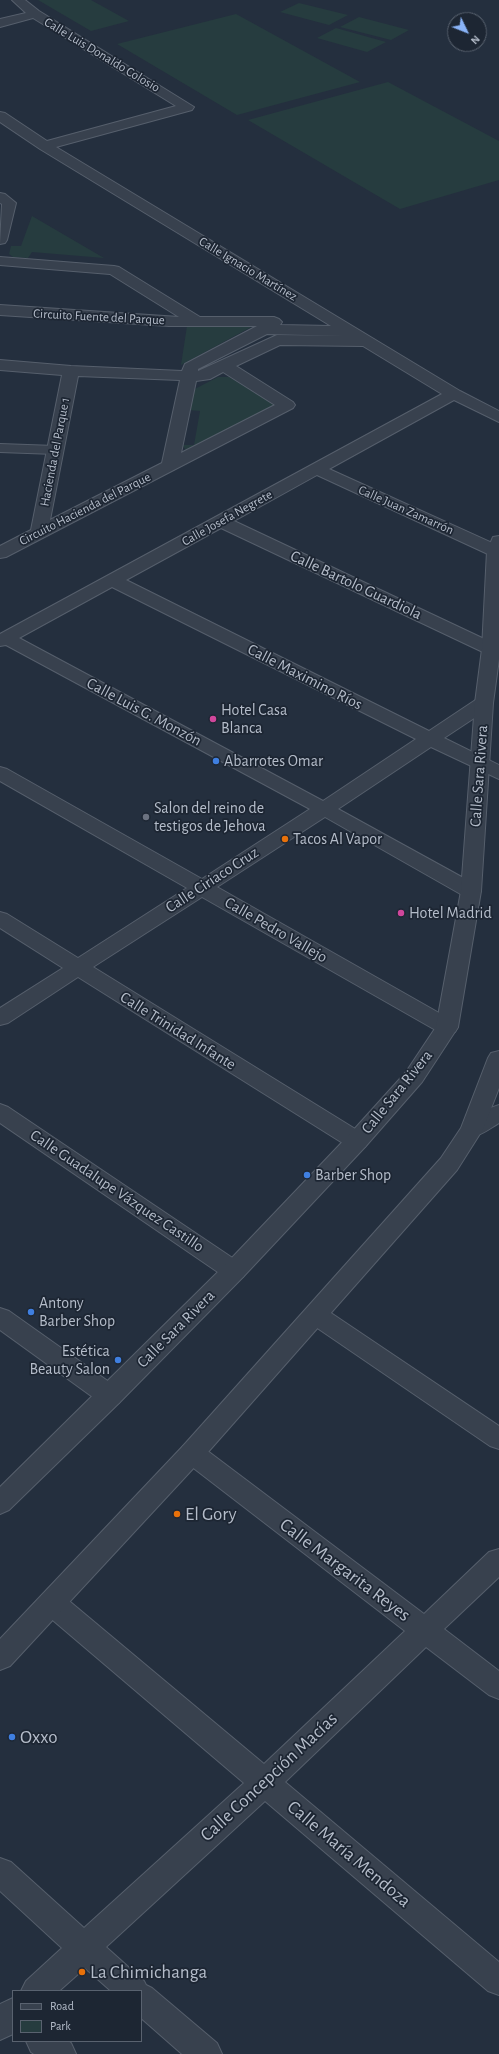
<!DOCTYPE html>
<html>
<head>
<meta charset="utf-8">
<style>
	body { margin:0 }
	#map { position:relative; width:499px; height:2054px; overflow:hidden; background:#242f3e; font-family:"Alegreya Sans",sans-serif }
	canvas { display:block }
	.legend { position:absolute; left:12px; top:1990px; width:130px; height:52px; box-sizing:border-box; background:#1d2633; border:1px solid #59626f; margin:0; padding:5px 7px; list-style:none; font-size:12px; color:#b4bcc9 }
	.legend li { display:flex; align-items:center; gap:8px; height:20px }
	.legend b { width:20px; border:1px solid #59626f }
	.north { position:absolute; left:447px; top:12px; width:40px; height:40px; box-sizing:border-box; background:#1d2633; border:1px solid #59626f; border-radius:50%; rotate:133deg; font-size:11px; font-weight:700; line-height:16px; text-align:center; color:#b4bcc9 }
	.north::after { content:''; display:block; margin:auto; width:14px; height:18px; background:#8ab4f8; clip-path:polygon(50% 0,100% 100%,50% 72%,0 100%) }
</style>
</head>
<body>
<div id="map">
<canvas width="499" height="2054"></canvas>
<ul class="legend">
<li><b style="height:5px;background:#38414e"></b>Road</li>
<li><b style="height:11px;background:#263c3f"></b>Park</li>
</ul>
<div class="north">N</div>
</div>
<script>
const ctx = document.querySelector('canvas').getContext('2d');
ctx.lineJoin = 'round';
function paint(path, color) {
  ctx.fillStyle = color;
  ctx.fill(path, 'evenodd');
}
function stroke(path, color, width, dash) {
  ctx.strokeStyle = color;
  ctx.lineWidth = width;
  ctx.lineCap = dash ? 'butt' : 'round';
  ctx.setLineDash(dash || []);
  ctx.stroke(path);
}
function write(font, color, halo, rows, align = 'center') {
  ctx.font = font + ' "Alegreya Sans",sans-serif';
  ctx.lineWidth = 3.5;
  ctx.setLineDash([]);
  ctx.textBaseline = 'middle';
  ctx.strokeStyle = halo;
  ctx.fillStyle = color;
  for (const [text, x, y, turn = 0] of rows) {
    ctx.save();
    ctx.translate(x, y);
    ctx.rotate((+turn || 0) * Math.PI / 180);
    ctx.textAlign = isNaN(turn) ? turn : align;
    if (halo) ctx.strokeText(text, 0, 0);
    ctx.fillText(text, 0, 0);
    ctx.restore();
  }
}
paint(new Path2D(`
	M38,0h53l38,21 -38,10z
	M299,3l49,12 -19,10 -49,-13z
	M236,14l124,68 -123,33 -120,-71z
	M359,17l50,13 -18,10 -51,-13z
	M336,28l50,14 -19,10 -50,-14z
	M388,82l111,59v39l-99,29 -152,-89z
	M32,216l72,42 -72,-6 -4,6 -15,-1 -4,-3 2,-8h10z
	M187,326h66l-72,39z
	M218,377h11l46,28v4l-82,41h-7l-4,-5h12l6,-34 -12,-1 3,-19z`), '#263c3f');
const pedestrian = new Path2D(`
	M0,444l55,2 5,1 2,3 -2,3 -5,1 -55,-2z`);
const minor = new Path2D(`
	M12,0h13l14,11 155,96 -2,3 -136,37 404,244 39,20v11l-45,-22 -125,69 170,77v9h-9l-173,-80 -83,46 263,124 2,2 -2,6 -6,2 -6,-2 -264,-125 -95,52 303,151 48,-32 7,-2 7,2 2,4 -2,4 -47,31 55,27v14l-68,-32 -93,62 140,77 3,5 -3,5 -7,1 -7,-1 -139,-79 -108,70 238,135 3,5 -3,5 -8,2 -8,-2 -237,-135 -109,70 272,168 4,6 -4,6 -8,2 -8,-2 -271,-170 -70,46 -8,2v-17l63,-40 -63,-40v-16l7,2 71,44 109,-70 -187,-107v-14l7,2 195,110 108,-70 -304,-164 -6,1v-12l442,-240 -79,-48 -83,-1 -44,21 57,36 2,3 -2,3 -287,149 -6,1v-12l31,-16 31,-155 -62,-5v-10l71,6 111,5 3,-7 72,-38h-88l-169,-11v-10l179,12 -69,-43 -110,-9v-8l114,9 5,1 81,50h74l5,2 3,3 -2,3 51,1 -291,-177 -40,-27v-10l5,1 42,28 129,-35 -143,-88 -33,9v-8l26,-6zM267,334l80,2h1l-71,-1 -79,36v-2zM223,372l52,33 -94,48 15,-72 14,-2zM78,376l102,4 -18,83 -112,57zM112,587l304,152 -93,62 -304,-163z
	M0,193l5,1 11,9 -9,37 -2,3 -5,1 2,-40 -2,-1z
	M0,1104l8,3 235,158 3,6 -3,6 -9,3 -9,-3 -225,-154z
	M499,1105v18c-12,7 -21,16 -35,12l-3,-6c6,-11 25,-20 38,-24z
	M316,1306l9,3 174,117v23l-9,-3 -183,-125 -3,-6 3,-6z
	M0,1308l9,3 110,78 4,7 -4,7 -9,3 -9,-3 -101,-73z
	M192,1443l9,3 223,168 65,-62 10,-3v28l-55,52 55,42v28l-10,-4 -63,-48 -141,135 214,180v33l-11,-4 -223,-190 -159,146 38,34 2,4 6,3 65,55 5,11h-40l-41,-36v-27h-30l-26,-23 -26,23h-38l5,-10 36,-33 -62,-57v-33l11,4 73,66 160,-145 -202,-172 -4,-8 4,-8 10,-3 10,3 202,169 141,-133 -222,-171 -4,-7 4,-7z
	M13,1998v36l-13,6v-36z
	M26,2041h42l3,2 5,11h-42l-3,-2z`);
const tertiary = new Path2D(`
	M499,536v123l-6,44 -12,188 -23,136 -36,55 -57,65 -122,130 -124,126 -110,107 -9,4v-27l225,-222 124,-130 57,-63 30,-45 25,-136 14,-188 7,-54 5,-98 6,-14z
	M499,1051v37l-16,41 -26,41 -256,290 -191,206 -10,4v-31l183,-193 258,-288 20,-30 27,-70 3,-5z`);
stroke(pedestrian, '#565f6c', 2);
stroke(minor, '#565f6c', 2);
stroke(tertiary, '#565f6c', 2);
paint(pedestrian, '#38414e');
paint(minor, '#38414e');
paint(tertiary, '#38414e');
for (const [x, y, r, color] of [
	[213,719,4,"#d1479c"],
	[216,761,4,"#3f7fe0"],
	[146,817,4,"#6b7280"],
	[285,839,4,"#e8710a"],
	[401,913,4,"#d1479c"],
	[307,1175,4,"#3f7fe0"],
	[31,1312,4,"#3f7fe0"],
	[118,1360,4,"#3f7fe0"],
	[177,1514,4,"#e8710a"],
	[12,1737,4,"#3f7fe0"],
	[82,1972,4,"#e8710a"]
]) {
  const dot = new Path2D();
  dot.arc(x, y, r, 0, 2 * Math.PI);
  ctx.fillStyle = color;
  ctx.fill(dot);
  stroke(dot, '#1d2633', 1.5);
}
write('13px', '#b4bcc9', '#1d2633', [
	["Calle Luis Donaldo Colosio",102,55,31],
	["Calle Ignacio Martínez",248,269,31],
	["Circuito Fuente del Parque",99,317,3],
	["Hacienda del Parque 1",55,452,-79],
	["Circuito Hacienda del Parque",85,509,-27],
	["Calle Juan Zamarrón",406,510,24],
	["Calle Josefa Negrete",227,518,-29]
]);
write('16px', '#b4bcc9', '#1d2633', [
	["Calle Bartolo Guardiola",356,585,25],
	["Calle Maximino Ríos",305,677,27],
	["Calle Luis G. Monzón",144,712,28],
	["Calle Sara Rivera",479,776,-86],
	["Calle Ciriaco Cruz",212,880,-33],
	["Calle Pedro Vallejo",276,930,30],
	["Calle Trinidad Infante",178,1031,32],
	["Calle Sara Rivera",397,1092,-51],
	["Calle Guadalupe Vázquez Castillo",117,1191,34],
	["Calle Sara Rivera",176,1329,-45]
]);
write('16px', '#b4bcc9', '#1d2633', [
	["Hotel Casa",221,710],
	["Blanca",221,728],
	["Abarrotes Omar",224,761],
	["Salon del reino de",154,808],
	["testigos de Jehova",154,826],
	["Tacos Al Vapor",293,839],
	["Hotel Madrid",409,913],
	["Barber Shop",315,1175],
	["Antony",39,1303],
	["Barber Shop",39,1321],
	["Estética",110,1351,"right"],
	["Beauty Salon",110,1369,"right"]
], 'left');
write('19px', '#b4bcc9', '#1d2633', [
	["El Gory",185,1514],
	["Oxxo",20,1737],
	["La Chimichanga",90,1972]
], 'left');
write('19px', '#b4bcc9', '#1d2633', [
	["Calle Margarita Reyes",345,1570,37],
	["Calle Concepción Macías",269,1777,-43],
	["Calle María Mendoza",349,1854,40]
]);
</script>
</body>
</html>
